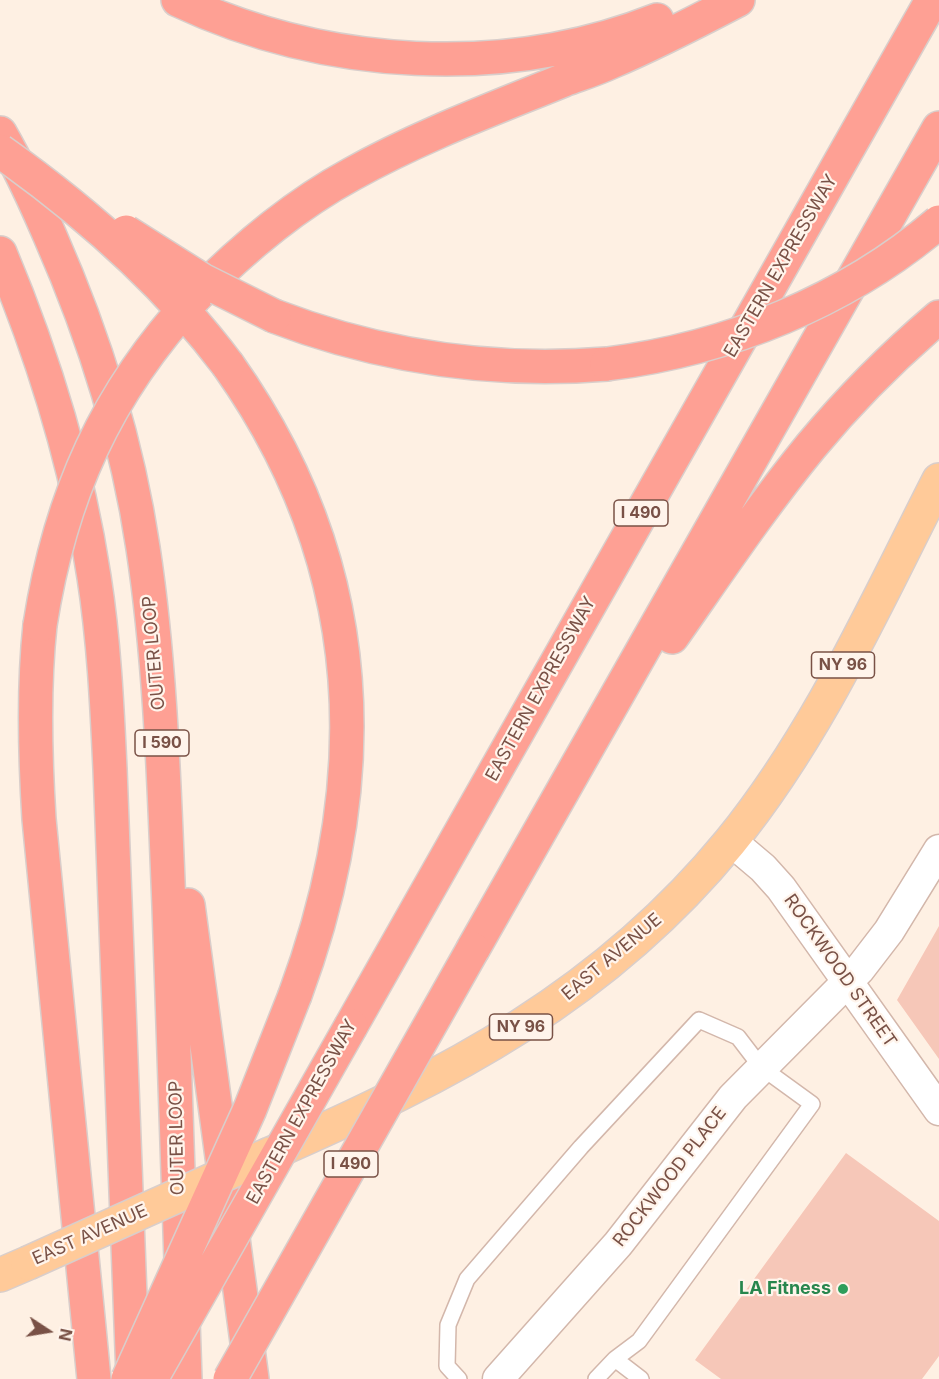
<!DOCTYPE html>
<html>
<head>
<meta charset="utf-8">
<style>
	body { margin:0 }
	#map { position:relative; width:939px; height:1379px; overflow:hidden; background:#fef0e3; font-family:Inter,sans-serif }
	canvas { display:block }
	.north { position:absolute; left:18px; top:1301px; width:60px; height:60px; -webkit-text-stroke:4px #fff4eb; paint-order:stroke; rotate:102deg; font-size:16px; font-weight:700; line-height:24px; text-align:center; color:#795146 }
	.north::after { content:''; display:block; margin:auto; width:21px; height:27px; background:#795146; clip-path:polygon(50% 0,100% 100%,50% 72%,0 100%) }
</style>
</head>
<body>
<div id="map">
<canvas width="939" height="1379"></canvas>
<div class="north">N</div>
</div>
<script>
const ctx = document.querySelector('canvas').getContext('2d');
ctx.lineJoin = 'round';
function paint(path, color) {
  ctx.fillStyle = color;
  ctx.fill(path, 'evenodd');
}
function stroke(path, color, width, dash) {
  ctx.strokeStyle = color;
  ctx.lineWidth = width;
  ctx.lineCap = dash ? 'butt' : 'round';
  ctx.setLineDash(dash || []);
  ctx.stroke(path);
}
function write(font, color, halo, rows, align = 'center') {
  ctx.font = font + ' Inter,sans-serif';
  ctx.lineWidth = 4.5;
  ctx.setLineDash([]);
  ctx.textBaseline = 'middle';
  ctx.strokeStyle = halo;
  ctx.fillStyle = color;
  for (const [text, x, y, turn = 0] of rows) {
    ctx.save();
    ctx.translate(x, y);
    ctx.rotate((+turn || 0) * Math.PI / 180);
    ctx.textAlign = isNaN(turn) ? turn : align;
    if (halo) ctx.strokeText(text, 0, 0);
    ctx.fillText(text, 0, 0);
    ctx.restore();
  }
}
paint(new Path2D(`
	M939,926v133l-42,-59z
	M846,1153l93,68v135l-17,23h-201l-26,-19z`), '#f6c7b8');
const lane = new Path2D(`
	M459,1379l-12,-13 1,-41 19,-46 114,-132 118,-127 39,17 23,30 51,37 -173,237 -24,18
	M596,1379l19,-20 26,20`);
const street = new Path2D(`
	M731,841l32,27 18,20 158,222
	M498,1379l120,-135 115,-147 126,-127 30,-39 50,-81`);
const primary = new Path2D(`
	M270,1154c178,-78 334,-158 460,-312 88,-108 146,-239 209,-362
	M0,1275l28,-12`);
const highway = new Path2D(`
	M178,0c147,69 327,80 479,20
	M0,133c19,33 35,68 50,103 44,100 77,205 93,312 18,119 21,238 26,358 6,157 10,315 16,473
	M0,253c44,105 77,212 94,324 10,64 13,128 16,192l23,607
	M195,297c47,-48 98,-91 157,-123 68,-38 141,-65 212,-94 16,-6 32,-11 47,-18 43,-18 85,-40 127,-62
	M274,316c107,41 219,57 333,48
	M228,365c139,196 149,409 67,630
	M40,625c-7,64 -5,130 -1,194l55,560
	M672,637c45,-64 89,-130 139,-191 39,-47 82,-90 128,-129
	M188,905l64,474
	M473,949l466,-821
	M351,1026l581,-1026`);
stroke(lane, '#d3b7ab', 18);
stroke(street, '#d3b7ab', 33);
stroke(primary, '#d9cecb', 36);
stroke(highway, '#d9cecb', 36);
stroke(lane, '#fff', 15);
stroke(street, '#fff', 30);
stroke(primary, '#ffca99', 33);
stroke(highway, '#fea094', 33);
const primaryBridge = new Path2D(`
	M28,1263l242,-109`);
const highwayBridge = new Path2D(`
	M0,151c86,61 165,130 228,214
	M126,232l76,48 72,36
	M607,364c121,-15 239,-63 332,-142
	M40,625c20,-129 66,-232 155,-328
	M128,1379l122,-270 45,-114
	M151,1379l200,-353
	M230,1379l243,-430`);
stroke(primaryBridge, '#d9cecb', 36, []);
stroke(highwayBridge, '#d9cecb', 36, []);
stroke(primaryBridge, '#ffca99', 33);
stroke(highwayBridge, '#fea094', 33);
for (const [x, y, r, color] of [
	[843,1289,6,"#2e9e5b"]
]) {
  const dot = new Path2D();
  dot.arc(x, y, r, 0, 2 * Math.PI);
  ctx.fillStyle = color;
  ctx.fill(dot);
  stroke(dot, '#fff4eb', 2);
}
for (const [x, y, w] of [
	[641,513,54],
	[843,665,63],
	[162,743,54],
	[521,1027,63],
	[351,1164,54]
]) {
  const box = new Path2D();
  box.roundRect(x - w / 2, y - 13, w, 26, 4.5);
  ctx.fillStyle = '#fff4eb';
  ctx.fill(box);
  stroke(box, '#795146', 1.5);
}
write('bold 16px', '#795146', null, [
	["I 490",641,513],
	["NY 96",843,665],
	["I 590",162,743],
	["NY 96",521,1027],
	["I 490",351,1164]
]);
write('18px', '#795146', '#fff4eb', [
	["EASTERN EXPRESSWAY",781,266,-60],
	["OUTER LOOP",154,653,-95],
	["EASTERN EXPRESSWAY",541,689,-61],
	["EAST AVENUE",612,957,-40],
	["ROCKWOOD STREET",840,971,55],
	["EASTERN EXPRESSWAY",302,1112,-61],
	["OUTER LOOP",177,1138,-91],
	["ROCKWOOD PLACE",670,1177,-52],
	["EAST AVENUE",90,1235,-24]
]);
write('bold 18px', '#27864d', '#fff4eb', [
	["LA Fitness",831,1289]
], 'right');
</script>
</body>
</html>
